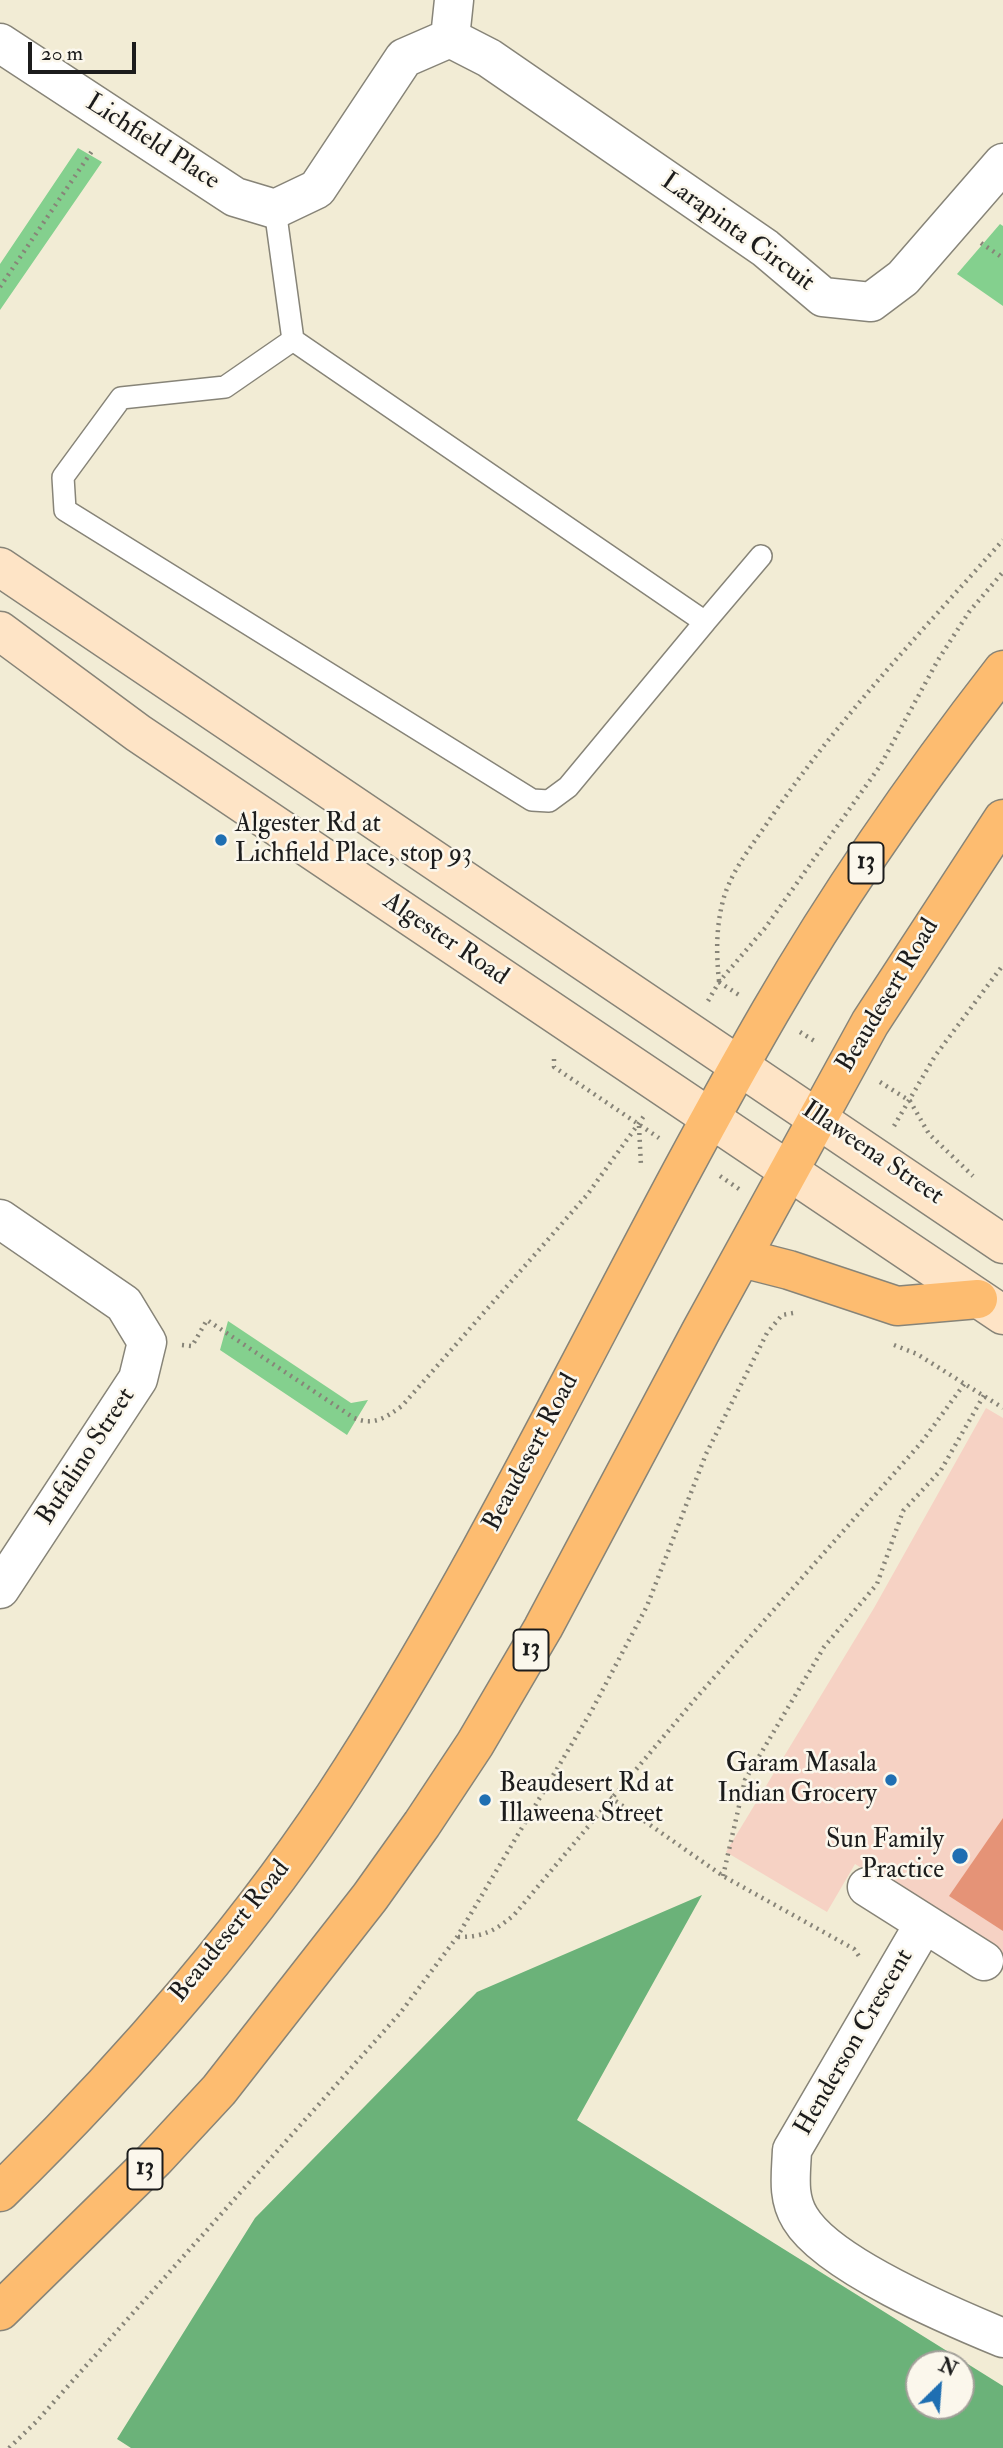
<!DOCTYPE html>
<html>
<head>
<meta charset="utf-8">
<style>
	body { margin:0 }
	#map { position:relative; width:1003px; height:2448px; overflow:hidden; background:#f2ecd5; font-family:"IM FELL Double Pica",serif }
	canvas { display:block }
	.north { position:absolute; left:905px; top:2350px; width:70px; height:70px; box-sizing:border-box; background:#fbf7ec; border:2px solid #a29f99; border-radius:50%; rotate:25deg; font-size:19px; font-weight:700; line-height:28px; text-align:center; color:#1c1c1c }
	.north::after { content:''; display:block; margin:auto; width:24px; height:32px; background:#1f6fb2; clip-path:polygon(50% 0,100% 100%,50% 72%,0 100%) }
	.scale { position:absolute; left:28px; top:42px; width:108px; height:32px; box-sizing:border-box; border:4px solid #1c1c1c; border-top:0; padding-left:9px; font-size:21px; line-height:24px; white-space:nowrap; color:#1c1c1c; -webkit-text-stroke:5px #fbf7ec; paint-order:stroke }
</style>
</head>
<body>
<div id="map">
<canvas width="1003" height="2448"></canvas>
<div class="north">N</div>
<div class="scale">20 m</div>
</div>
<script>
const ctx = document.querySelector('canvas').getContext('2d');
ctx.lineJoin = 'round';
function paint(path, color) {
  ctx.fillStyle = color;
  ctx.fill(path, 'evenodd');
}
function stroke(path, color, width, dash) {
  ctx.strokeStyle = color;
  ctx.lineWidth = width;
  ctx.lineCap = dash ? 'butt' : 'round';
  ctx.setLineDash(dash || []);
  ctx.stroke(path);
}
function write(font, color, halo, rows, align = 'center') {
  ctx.font = font + ' "IM FELL Double Pica",serif';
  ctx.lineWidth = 5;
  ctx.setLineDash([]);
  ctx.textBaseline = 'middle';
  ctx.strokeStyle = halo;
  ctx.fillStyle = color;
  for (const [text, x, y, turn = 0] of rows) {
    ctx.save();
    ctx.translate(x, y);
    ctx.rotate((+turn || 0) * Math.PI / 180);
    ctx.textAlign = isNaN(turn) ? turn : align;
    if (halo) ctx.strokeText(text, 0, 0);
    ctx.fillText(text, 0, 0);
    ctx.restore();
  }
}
paint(new Path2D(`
	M986,1408l17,10v538l-148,-92 -28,48 -101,-60 148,-244z`), '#f6d2c4');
paint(new Path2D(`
	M78,148l24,14 -102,148v-46z
	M1000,224l3,2v80l-46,-32z
	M228,1321l123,82 17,-3 -21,35 -127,-85z`), '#84d08e');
paint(new Path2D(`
	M702,1895l-125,225 426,266v62h-872l-14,-9 138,-221 222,-226zM919,2364h42v42h-42z`), '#6bb279');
paint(new Path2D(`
	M1003,1818v113l-54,-35z`), '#e59377');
const lane = new Path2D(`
	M275,209l18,131 412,282 56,-66
	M293,340l-68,47 -104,11 -58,79 2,33 467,290 17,1 19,-14 137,-165`);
const street = new Path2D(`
	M450,38l39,20 276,190 58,49 48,5 32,-24 100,-115
	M450,38l4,-38
	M0,43l235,154 40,12 42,-20 87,-131 46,-20
	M0,1219l124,85 23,38 -9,37 -138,210
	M867,1887l117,74
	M924,1924l-132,226c-1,25 -5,47 8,68 28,47 152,99 203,120`);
const secondary = new Path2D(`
	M0,567l1003,677
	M0,631l138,102 865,582`);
const highway = new Path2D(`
	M742,1258l47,12 108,36 81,-7
	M0,2192c127,-124 257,-273 352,-423 155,-244 274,-508 418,-757 69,-119 149,-234 233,-342
	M0,2311l155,-152 64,-69 151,-193 52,-73 53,-80 68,-116 158,-297 169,-308 133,-204`);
stroke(lane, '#878478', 24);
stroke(street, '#878478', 41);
stroke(secondary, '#878478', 41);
stroke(highway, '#878478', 41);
stroke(new Path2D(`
	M981,243l22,15
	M0,287l94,-139
	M719,981c-3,-29 -3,-56 5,-84 9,-29 30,-54 46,-78 68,-100 153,-189 233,-279
	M719,982l20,13
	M708,1001l11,-19 46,-54 115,-162 58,-106 31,-48 34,-40
	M800,1032l16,10
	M554,1059v8l105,71
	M880,1082l30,19 19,33 44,42
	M639,1126l2,40
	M894,1126l41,-70 68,-91
	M720,1176l19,13
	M182,1345l10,1 15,-26 147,98c20,8 31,0 48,-12l185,-211 57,-79
	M894,1345l23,9 86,54
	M610,1797l113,79 131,73 7,10
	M723,1876l22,-96 79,-133 53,-63 26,-73 38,-41 43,-75
	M458,1937c25,0 37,-6 56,-22l182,-217 225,-255 44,-60
	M9,2448l27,-26 365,-410 56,-75 135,-227 55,-104 59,-152 61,-121 15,-18 11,-2`), '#878478', 4.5, [2, 5]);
stroke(lane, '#fff', 21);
stroke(street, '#fff', 38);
stroke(secondary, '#fee4c6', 38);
stroke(highway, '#fdbc70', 38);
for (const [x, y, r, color] of [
	[221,840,7,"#1f6fb2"],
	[891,1780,7,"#1f6fb2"],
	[485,1800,7,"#1f6fb2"],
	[960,1856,9,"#1f6fb2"]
]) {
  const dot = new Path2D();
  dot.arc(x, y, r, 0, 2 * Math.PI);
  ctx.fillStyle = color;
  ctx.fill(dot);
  stroke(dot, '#fbf7ec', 2.5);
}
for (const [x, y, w] of [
	[866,863,35],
	[531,1650,35],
	[145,2169,35]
]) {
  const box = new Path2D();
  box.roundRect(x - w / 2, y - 20.5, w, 41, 5);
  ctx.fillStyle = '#fbf7ec';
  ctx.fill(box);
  stroke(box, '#1c1c1c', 2);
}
write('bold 24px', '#1c1c1c', null, [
	["13",866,863],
	["13",531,1650],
	["13",145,2169]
]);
write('26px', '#1c1c1c', '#fbf7ec', [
	["Lichfield Place",152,143,33],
	["Larapinta Circuit",737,233,36],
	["Algester Road",445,940,34],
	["Beaudesert Road",889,996,-59],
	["Illaweena Street",872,1154,34],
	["Beaudesert Road",532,1453,-62],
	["Bufalino Street",87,1457,-57],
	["Beaudesert Road",231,1932,-51],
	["Henderson Crescent",855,2043,-60]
]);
write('26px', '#1c1c1c', '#fbf7ec', [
	["Algester Rd at",235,825],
	["Lichfield Place, stop 93",235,855],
	["Garam Masala",877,1765,"right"],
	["Indian Grocery",877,1795,"right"],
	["Beaudesert Rd at",499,1785],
	["Illaweena Street",499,1815],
	["Sun Family",944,1841,"right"],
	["Practice",944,1871,"right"]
], 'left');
</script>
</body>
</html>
